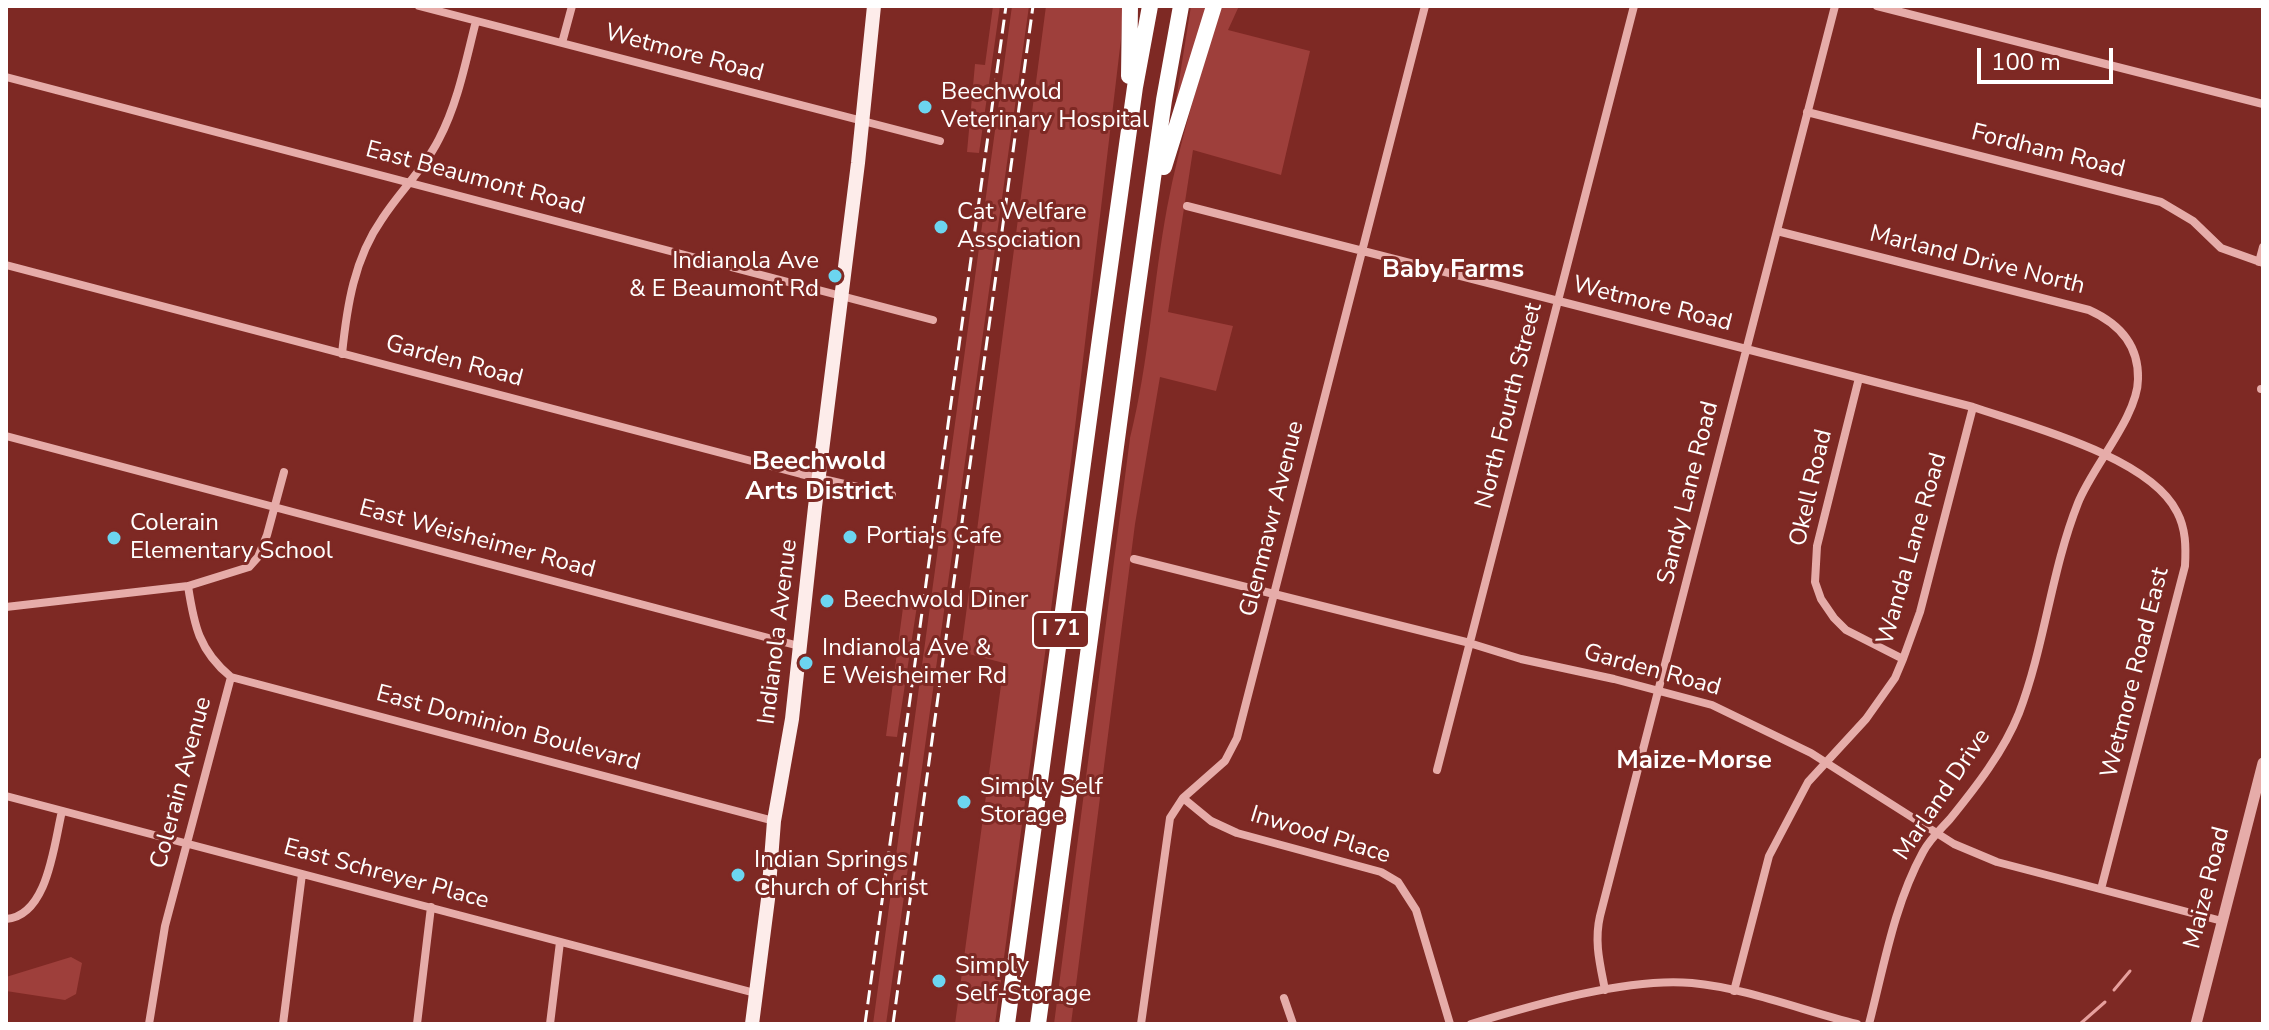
<!DOCTYPE html>
<html>
<head>
<meta charset="utf-8">
<style>
	body { margin:0 }
	#map { position:relative; width:2269px; height:1030px; overflow:hidden; background:#7e2924; font-family:"Nunito Sans",sans-serif }
	canvas { display:block }
	.frame { position:absolute; inset:0; border:8px solid #fff; pointer-events:none }
	.scale { position:absolute; left:1977px; top:48px; width:136px; height:36px; box-sizing:border-box; border:4px solid #fff; border-top:0; padding-left:10px; font-size:24px; line-height:28px; white-space:nowrap; color:#fff; -webkit-text-stroke:6px #7e2924; paint-order:stroke }
</style>
</head>
<body>
<div id="map">
<canvas width="2269" height="1030"></canvas>
<div class="frame"></div>
<div class="scale">100 m</div>
</div>
<script>
const ctx = document.querySelector('canvas').getContext('2d');
ctx.lineJoin = 'round';
function paint(path, color) {
  ctx.fillStyle = color;
  ctx.fill(path, 'evenodd');
}
function stroke(path, color, width, dash) {
  ctx.strokeStyle = color;
  ctx.lineWidth = width;
  ctx.lineCap = dash ? 'butt' : 'round';
  ctx.setLineDash(dash || []);
  ctx.stroke(path);
}
function write(font, color, halo, rows, align = 'center') {
  ctx.font = font + ' "Nunito Sans",sans-serif';
  ctx.lineWidth = 6;
  ctx.setLineDash([]);
  ctx.textBaseline = 'middle';
  ctx.strokeStyle = halo;
  ctx.fillStyle = color;
  for (const [text, x, y, turn = 0] of rows) {
    ctx.save();
    ctx.translate(x, y);
    ctx.rotate((+turn || 0) * Math.PI / 180);
    ctx.textAlign = isNaN(turn) ? turn : align;
    if (halo) ctx.strokeText(text, 0, 0);
    ctx.fillText(text, 0, 0);
    ctx.restore();
  }
}
paint(new Path2D(`
	M993,6h7l-21,147 -12,-1 8,-88 10,1z
	M1012,6h17l-143,1018h-13z
	M1046,6h77l-2,33 -50,422 -76,563h-40l49,-361 -43,-11z
	M1191,6h17l-29,94h-3z
	M1221,6h18l-11,24 82,21 -29,124 -88,-25 -25,162 65,14 -17,65 -56,-14 -25,147 -64,500h-17l76,-586c19,-76 23,-154 37,-230 13,-69 34,-135 54,-202z
	M918,599l-21,138 -11,-1 18,-136z
	M71,957l11,6 -6,31 -11,6 -59,-9v-14z`), '#9e3f3b');
stroke(new Path2D(`
	M2114,990l16,-19
	M2080,1024l25,-22`), '#e7a09d', 3);
stroke(new Path2D(`
	M419,6l521,135
	M1877,6l386,98
	M562,43l10,-37
	M6,77l927,243
	M1807,112l354,90 32,19 28,27 42,15
	M1187,206l786,201c56,19 177,50 204,105 9,17 9,35 8,54l-84,323
	M1777,231l312,79c29,13 50,34 49,69 0,37 -46,88 -60,124 -27,68 -33,142 -59,210 -15,38 -43,74 -69,106 -9,10 -20,20 -27,33 -29,53 -39,114 -54,172
	M2259,262l4,-15
	M6,265l795,209 91,21
	M342,354c5,-48 12,-95 40,-135 18,-28 42,-50 57,-80 19,-36 27,-79 37,-118
	M1859,378l-42,168 -2,36 6,17 13,19 12,12 57,29
	M2261,389h2
	M6,436l793,210
	M1134,559l332,83 55,17 93,20 98,26 99,48 143,91 43,18 225,59
	M188,586c6,39 11,65 43,91l543,144
	M6,607l182,-21 61,-19 9,-10 9,-22 17,-63
	M1437,770l197,-764
	M6,796l749,197
	M1183,798l28,23 26,12 144,39 17,10 18,28 34,114
	M6,919c42,-3 48,-75 56,-108
	M1605,990c-5,-26 -11,-48 -5,-74l235,-910
	M1734,991l35,-135 39,-74 58,-63 29,-41 8,-19 17,-47 53,-205
	M1284,998l9,26
	M149,1024l16,-98 66,-249
	M283,1024l19,-150
	M417,1024l14,-117
	M550,1024l10,-82
	M1141,1024l29,-206 13,-20 42,-37 12,-23 188,-732
	M1471,1024c62,-19 157,-47 221,-41 54,5 112,28 165,41`), '#e6aca9', 8);
stroke(new Path2D(`
	M2196,1024l67,-261`), '#e6aca9', 11);
stroke(new Path2D(`
	M752,1024l16,-125 6,-78 18,-102 23,-212 43,-344 16,-157`), '#fdecea', 14);
stroke(new Path2D(`
	M1129,76l1,-70
	M1164,167l50,-161
	M1007,1024l93,-686 35,-251 15,-81
	M1038,1024l94,-696 32,-228 17,-94`), '#fff', 16);
stroke(new Path2D(`
	M865,1024l141,-1018
	M893,1024l140,-1018`), '#fff', 3, [14, 6]);
for (const [x, y, r, color] of [
	[925,107,8,"#6cd5f0"],
	[941,227,8,"#6cd5f0"],
	[835,276,8,"#6cd5f0"],
	[850,537,8,"#6cd5f0"],
	[114,538,8,"#6cd5f0"],
	[827,601,8,"#6cd5f0"],
	[806,663,8,"#6cd5f0"],
	[964,802,8,"#6cd5f0"],
	[738,875,8,"#6cd5f0"],
	[939,981,8,"#6cd5f0"]
]) {
  const dot = new Path2D();
  dot.arc(x, y, r, 0, 2 * Math.PI);
  ctx.fillStyle = color;
  ctx.fill(dot);
  stroke(dot, '#7e2924', 3);
}
for (const [x, y, w] of [
	[1061,630,56]
]) {
  const box = new Path2D();
  box.roundRect(x - w / 2, y - 18, w, 36, 6);
  ctx.fillStyle = '#7e2924';
  ctx.fill(box);
  stroke(box, '#fff', 2);
}
write('bold 22px', '#fff', null, [
	["I 71",1061,630]
]);
write('24px', '#fff', '#7e2924', [
	["Wetmore Road",684,54,15],
	["Fordham Road",2048,152,14],
	["East Beaumont Road",475,179,15],
	["Marland Drive North",1977,261,14],
	["Wetmore Road",1652,305,14],
	["Garden Road",454,362,15],
	["North Fourth Street",1510,406,-76],
	["Okell Road",1812,488,-77],
	["Sandy Lane Road",1689,493,-76],
	["Glenmawr Avenue",1273,519,-76],
	["East Weisheimer Road",477,540,15],
	["Wanda Lane Road",1913,549,-74],
	["Indianola Avenue",779,632,-83],
	["Garden Road",1652,671,15],
	["Wetmore Road East",2136,673,-76],
	["East Dominion Boulevard",508,729,15],
	["Colerain Avenue",182,783,-75],
	["Marland Drive",1943,795,-56],
	["Inwood Place",1320,836,17],
	["East Schreyer Place",386,875,15],
	["Maize Road",2208,888,-76]
]);
write('24px', '#fff', '#7e2924', [
	["Beechwold",941,93],
	["Veterinary Hospital",941,121],
	["Cat Welfare",957,213],
	["Association",957,241],
	["Indianola Ave",819,262,"right"],
	["& E Beaumont Rd",819,290,"right"],
	["Colerain",130,524],
	["Elementary School",130,552],
	["Portia's Cafe",866,537],
	["Beechwold Diner",843,601],
	["Indianola Ave &",822,649],
	["E Weisheimer Rd",822,677],
	["Simply Self",980,788],
	["Storage",980,816],
	["Indian Springs",754,861],
	["Church of Christ",754,889],
	["Simply",955,967],
	["Self-Storage",955,995]
], 'left');
write('bold 26px', '#fff', '#7e2924', [
	["Baby Farms",1453,271],
	["Beechwold",819,463],
	["Arts District",819,493],
	["Maize-Morse",1694,762]
]);
</script>
</body>
</html>
